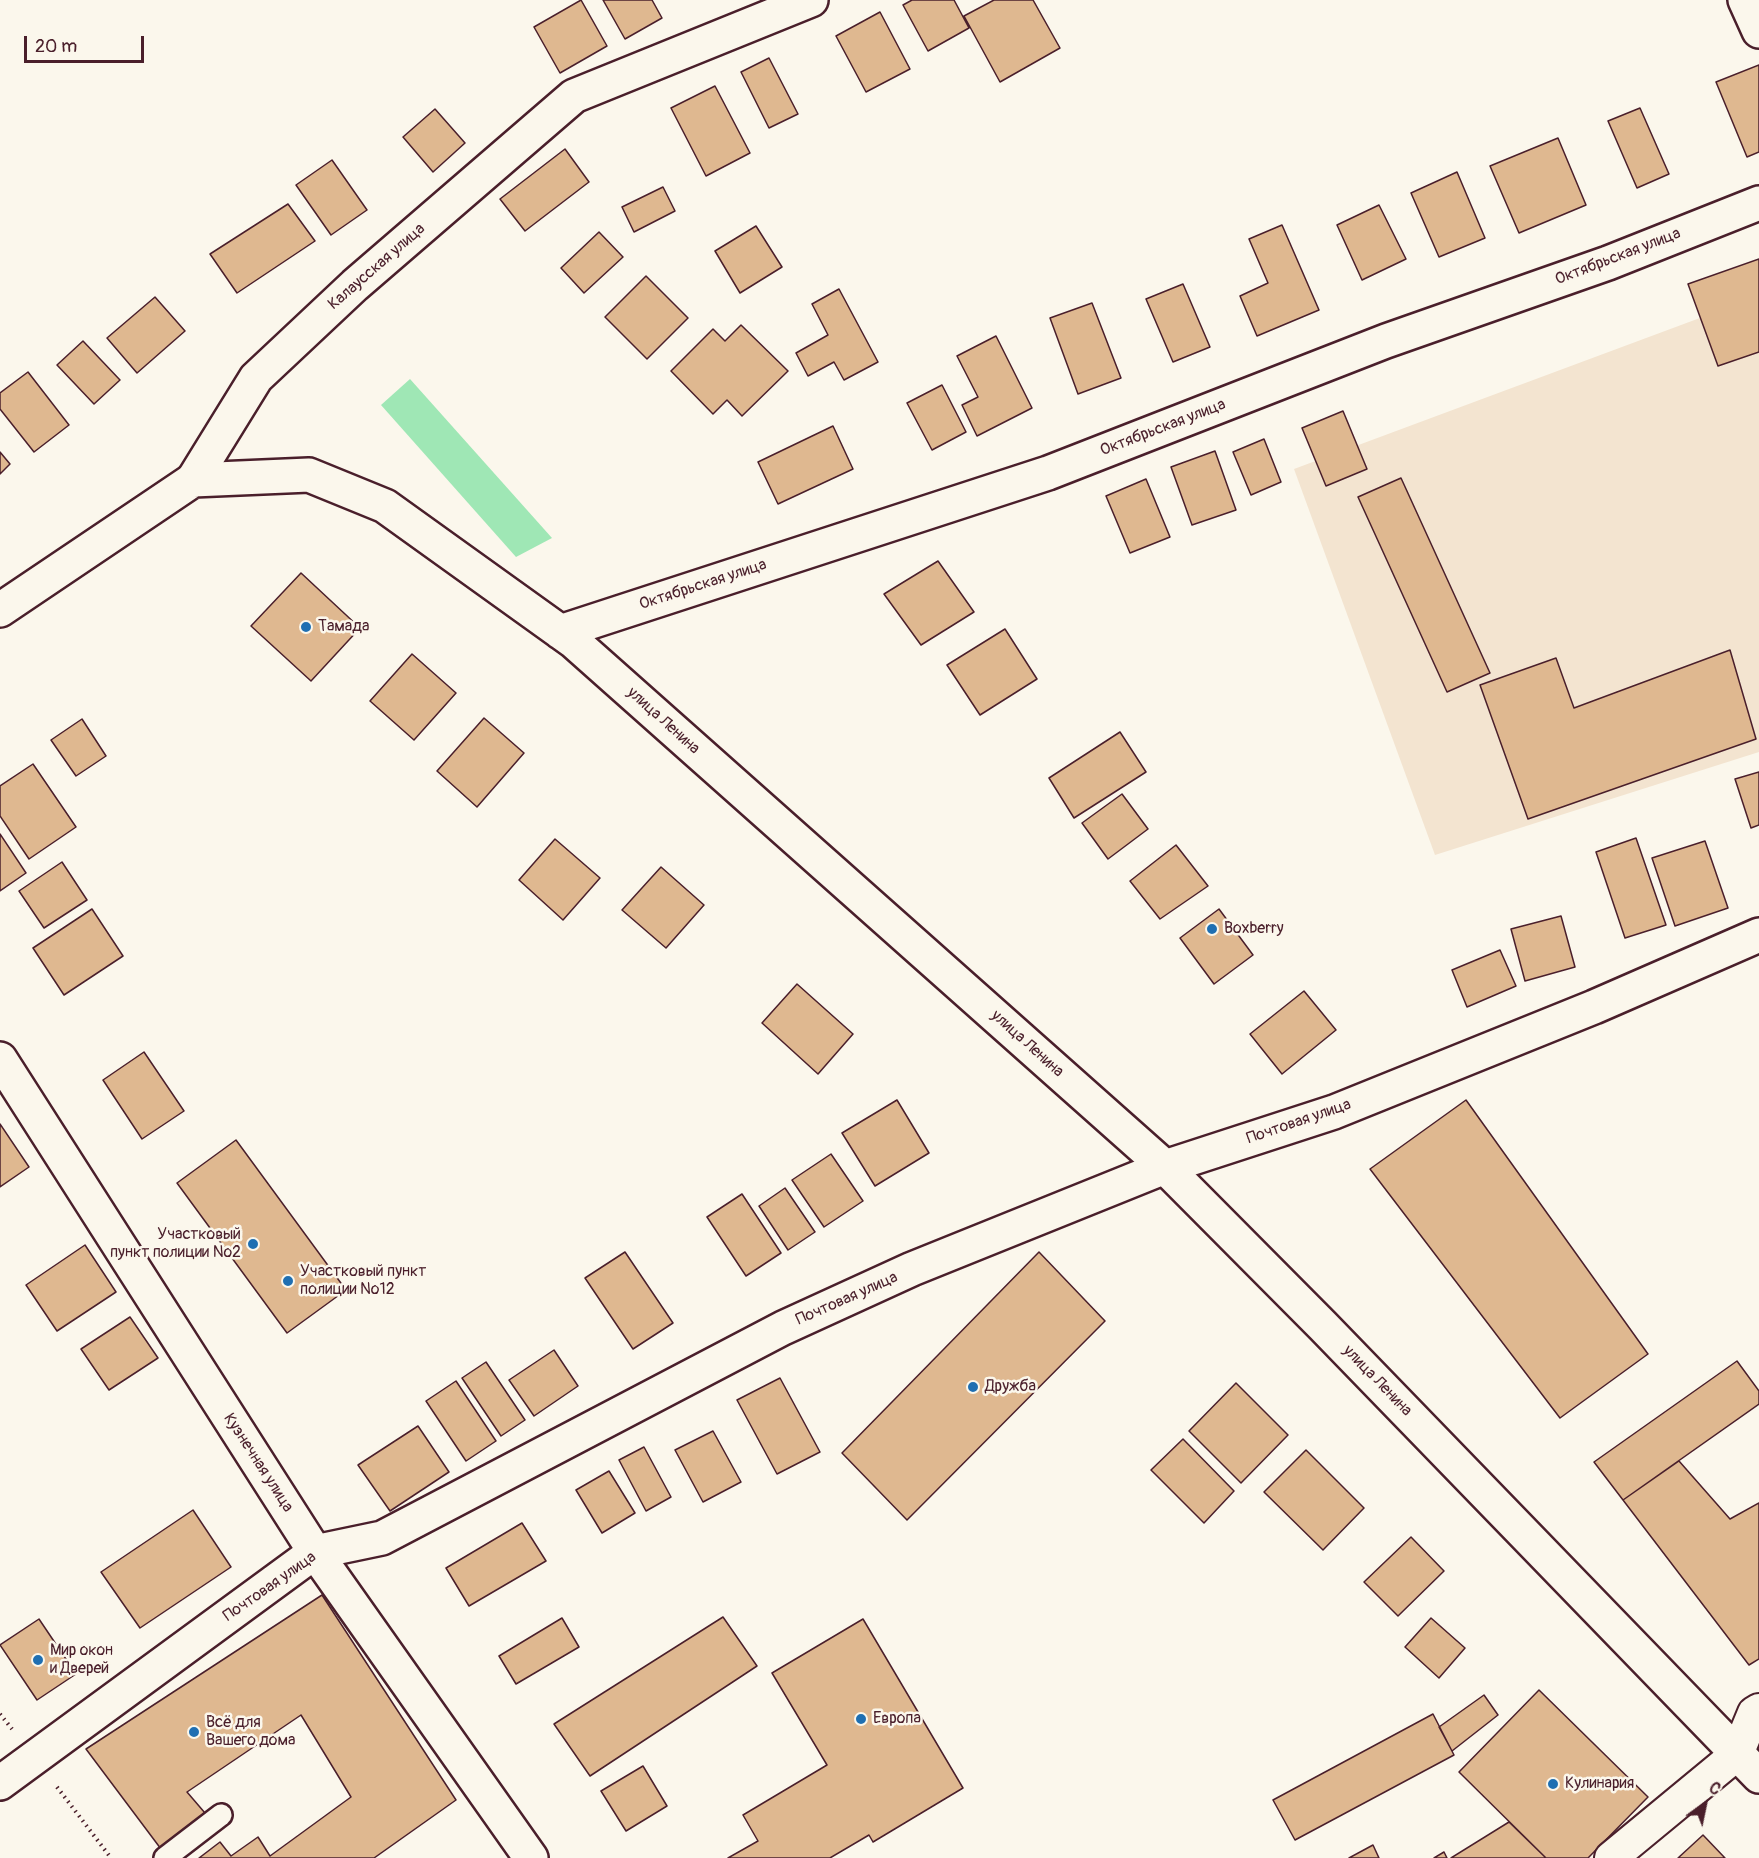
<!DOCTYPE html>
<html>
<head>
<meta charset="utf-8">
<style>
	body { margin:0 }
	#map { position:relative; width:1759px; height:1858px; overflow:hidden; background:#fbf7ec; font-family:Pangolin,sans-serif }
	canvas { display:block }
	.north { position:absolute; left:1675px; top:1774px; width:60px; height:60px; -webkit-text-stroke:4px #fbf7ec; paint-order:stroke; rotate:33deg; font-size:16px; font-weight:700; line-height:24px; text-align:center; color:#4a1f2b }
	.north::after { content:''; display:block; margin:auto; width:21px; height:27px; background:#4a1f2b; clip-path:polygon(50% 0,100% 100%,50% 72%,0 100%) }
	.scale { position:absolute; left:24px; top:36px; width:120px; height:27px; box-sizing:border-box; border:3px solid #4a1f2b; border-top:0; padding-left:8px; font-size:18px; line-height:21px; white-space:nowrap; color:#4a1f2b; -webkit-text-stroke:4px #fbf7ec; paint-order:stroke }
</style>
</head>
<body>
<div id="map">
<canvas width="1759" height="1858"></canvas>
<div class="north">С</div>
<div class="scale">20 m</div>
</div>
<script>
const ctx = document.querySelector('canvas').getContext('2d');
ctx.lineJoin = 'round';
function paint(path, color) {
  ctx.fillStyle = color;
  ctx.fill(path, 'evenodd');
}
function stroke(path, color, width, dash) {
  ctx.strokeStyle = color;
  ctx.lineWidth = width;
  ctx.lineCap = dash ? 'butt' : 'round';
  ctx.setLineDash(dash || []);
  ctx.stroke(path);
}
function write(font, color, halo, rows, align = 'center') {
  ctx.font = font + ' Pangolin,sans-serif';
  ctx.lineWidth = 5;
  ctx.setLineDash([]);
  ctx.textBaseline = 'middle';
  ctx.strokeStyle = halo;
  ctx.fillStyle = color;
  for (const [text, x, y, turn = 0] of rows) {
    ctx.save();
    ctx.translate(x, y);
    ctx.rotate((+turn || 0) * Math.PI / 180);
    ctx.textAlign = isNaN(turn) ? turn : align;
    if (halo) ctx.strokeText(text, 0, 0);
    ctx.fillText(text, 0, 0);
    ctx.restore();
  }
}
paint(new Path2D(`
	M1759,296v456l-324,103 -141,-386z`), '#f3e4d0');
paint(new Path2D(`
	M410,379l142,159 -36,19 -135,-152z`), '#9fe7b5');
const building = new Path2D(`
	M581,0l26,46 -47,27 -26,-46z
	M603,0h49l10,18 -37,21z
	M912,0h42l15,28 -41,23 -25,-46z
	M994,0h39l27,48 -60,34 -36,-66z
	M880,12l30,57 -44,23 -30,-56z
	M769,58l29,56 -29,14 -28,-56z
	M1759,65v87l-12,5 -31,-75z
	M715,86l35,67 -44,23 -35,-68z
	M1640,108l29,66 -32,14 -29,-67z
	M435,109l30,34 -32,29 -30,-35z
	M1558,138l28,67 -67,28 -29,-67z
	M565,149l24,33 -64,49 -25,-32z
	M332,160l35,50 -36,25 -35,-50z
	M1457,172l28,66 -46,19 -28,-64z
	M663,187l12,24 -41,21 -12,-25z
	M288,204l27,37 -78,52 -27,-39z
	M1379,205l27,54 -44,21 -25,-55z
	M1282,225l37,85 -62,26 -17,-40 28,-13 -19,-44z
	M756,226l26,41 -42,26 -25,-42z
	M599,232l24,25 -39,36 -23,-25z
	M1759,259v93l-41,14 -30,-82z
	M646,276l42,42 -41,41 -42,-42z
	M1183,284l27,63 -37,15 -27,-63z
	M839,289l39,73 -34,18 -10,-18 -26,14 -12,-23 32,-18 -16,-31z
	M155,297l30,34 -48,42 -30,-35z
	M1092,303l29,75 -43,16 -28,-76z
	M741,325l47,46 -46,45 -15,-16 -14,14 -42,-43 42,-42 12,12z
	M996,336l36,72 -55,28 -15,-31 16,-8 -21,-41z
	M83,341l37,39 -26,24 -37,-39z
	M28,372l41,53 -35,27 -34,-43v-16z
	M942,385l24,47 -34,18 -25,-47z
	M1343,411l24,58 -41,17 -24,-58z
	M833,426l20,43 -75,35 -20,-42z
	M1264,439l17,43 -30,13 -18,-43z
	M1215,451l21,59 -44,15 -21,-58z
	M0,452l10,12 -10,10z
	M1401,478l89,195 -43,19 -89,-195z
	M1146,479l24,58 -40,16 -24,-57z
	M938,561l36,51 -53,33 -37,-51z
	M301,573l59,55 -49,53 -60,-55z
	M1005,629l32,50 -57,36 -33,-50z
	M1730,650l26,89 -228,80 -48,-134 76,-27 18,50z
	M412,654l44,39 -42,47 -44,-39z
	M484,718l40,35 -47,54 -40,-36z
	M82,719l24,37 -30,20 -25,-36z
	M1120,732l26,40 -72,46 -25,-40z
	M33,764l43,63 -47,32 -29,-43v-30z
	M1759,772v53l-8,3 -16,-49z
	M1122,794l26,35 -40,30 -26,-36z
	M0,834l26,39 -26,18z
	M1636,838l30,87 -41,13 -29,-86z
	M555,839l45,39 -37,42 -44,-40z
	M1705,841l23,67 -53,18 -23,-68z
	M1176,845l32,41 -48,33 -30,-38z
	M62,862l25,38 -43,28 -25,-37z
	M661,867l43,38 -38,43 -44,-38z
	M92,909l31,47 -59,39 -31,-47z
	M1219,909l34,46 -39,29 -34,-46z
	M1561,916l14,51 -50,14 -14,-52z
	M1500,950l16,36 -49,21 -15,-37z
	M797,984l56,50 -35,40 -56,-51z
	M1304,991l32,39 -54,44 -32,-40z
	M144,1052l40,59 -42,28 -39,-59z
	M897,1100l32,53 -54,33 -33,-53z
	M1466,1100l182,254 -88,64 -190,-249z
	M0,1124l29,43 -29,20z
	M236,1140l110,150 -59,43 -110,-150z
	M831,1154l32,47 -39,26 -32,-47z
	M785,1188l30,44 -27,18 -29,-44z
	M742,1194l39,59 -35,23 -39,-59z
	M85,1245l31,47 -59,39 -31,-46z
	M625,1252l48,71 -40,26 -48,-71z
	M1039,1252l66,69 -198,199 -65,-67z
	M130,1317l28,41 -49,32 -28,-41z
	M554,1350l24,36 -44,30 -25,-36z
	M1737,1361l22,30v13l-136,96 -29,-38z
	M486,1362l39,58 -24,16 -39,-58z
	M780,1378l40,74 -43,22 -40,-74z
	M456,1381l40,60 -30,20 -40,-60z
	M1236,1383l52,52 -47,48 -52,-52z
	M418,1426l31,46 -59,39 -32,-46z
	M713,1431l28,51 -38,20 -28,-52z
	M1183,1439l51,52 -30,32 -53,-53z
	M644,1447l27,50 -25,14 -27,-51z
	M1306,1450l58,58 -41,42 -59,-58z
	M1679,1461l51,58 29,-16v156l-10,6 -126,-165z
	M609,1471l26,42 -33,20 -26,-43z
	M193,1510l38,57 -91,61 -39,-56z
	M522,1523l24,38 -77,45 -23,-38z
	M1411,1537l33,34 -46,45 -34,-34z
	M322,1595l134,205 -82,58h-175l21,-16 11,14 27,-19 12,19 81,-59 -50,-82 -114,77 18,21 -44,36 -75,-100z
	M723,1617l34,49 -167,110 -36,-52z
	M562,1618l17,29 -63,37 -17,-28z
	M1431,1618l34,30 -26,30 -34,-31z
	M39,1619l37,55 -39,26 -37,-55z
	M863,1619l100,169 -90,54 -4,-7 -39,23h-102l30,-17 -15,-26 84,-50 -55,-92z
	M1539,1690l109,107 -60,61h-42l-87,-86z
	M1484,1695l14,20 -46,36 -13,-24z
	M1433,1714l21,41 -159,85 -22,-40z
	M643,1766l24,40 -41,25 -25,-40z
	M1509,1822l37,36h-95z
	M1703,1835l22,23h-47z
	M1373,1845l6,13h-30z
	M1444,1852l3,6h-13z`);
paint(building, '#dfb890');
stroke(building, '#4a1f2b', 1.5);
const service = new Path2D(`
	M165,1858l56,-43`);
const pedestrian = new Path2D(`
	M1611,1858l126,-104 17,-41 5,-3`);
const minor = new Path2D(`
	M1745,0l14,31
	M193,480l63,-102 99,-93 219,-189 237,-96
	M0,1059l315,493 216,306
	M0,1783l315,-231 67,-14 401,-210 129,-59 253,-102 158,159 436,450`);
const secondary = new Path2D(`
	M0,610l193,-130 116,-5 76,31 188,135 592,526 169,-55 260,-105 165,-72
	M560,632l488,-159 338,-132 222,-78 151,-60`);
stroke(service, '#4a1f2b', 26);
stroke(pedestrian, '#4a1f2b', 36);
stroke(minor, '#4a1f2b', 38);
stroke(secondary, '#4a1f2b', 38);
stroke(new Path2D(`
	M0,1714l12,15
	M57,1787l54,71`), '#4a1f2b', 4, [1.5, 4.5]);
stroke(service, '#fbf7ec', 21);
stroke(pedestrian, '#fbf7ec', 32);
stroke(minor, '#fbf7ec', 33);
stroke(secondary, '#fbf7ec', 33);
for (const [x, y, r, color] of [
	[306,627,6,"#1f6fb2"],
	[1212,929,6,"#1f6fb2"],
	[253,1244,6,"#1f6fb2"],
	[288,1281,6,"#1f6fb2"],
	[973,1387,6,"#1f6fb2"],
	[38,1660,6,"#1f6fb2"],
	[861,1719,6,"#1f6fb2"],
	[194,1732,6,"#1f6fb2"],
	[1553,1784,6,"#1f6fb2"]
]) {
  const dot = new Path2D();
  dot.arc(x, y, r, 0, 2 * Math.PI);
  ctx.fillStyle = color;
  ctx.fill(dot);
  stroke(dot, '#fbf7ec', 2);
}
write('16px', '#4a1f2b', '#fbf7ec', [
	["Октябрьская улица",1618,257,-21],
	["Калаусская улица",377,267,-41],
	["Октябрьская улица",1163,428,-21],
	["Октябрьская улица",703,585,-18],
	["улица Ленина",663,721,42],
	["улица Ленина",1027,1044,42],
	["Почтовая улица",1299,1122,-19],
	["Почтовая улица",847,1299,-24],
	["улица Ленина",1377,1381,46],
	["Кузнечная улица",258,1463,57],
	["Почтовая улица",270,1587,-35]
]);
write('16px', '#4a1f2b', '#fbf7ec', [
	["Тамада",318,627],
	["Boxberry",1224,929],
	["Участковый",241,1235,"right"],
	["пункт полиции №2",241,1253,"right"],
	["Участковый пункт",300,1272],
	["полиции №12",300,1290],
	["Дружба",985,1387],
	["Мир окон",50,1651],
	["и Дверей",50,1669],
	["Европа",873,1719],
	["Всё для",206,1723],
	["Вашего дома",206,1741],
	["Кулинария",1565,1784]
], 'left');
</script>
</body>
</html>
